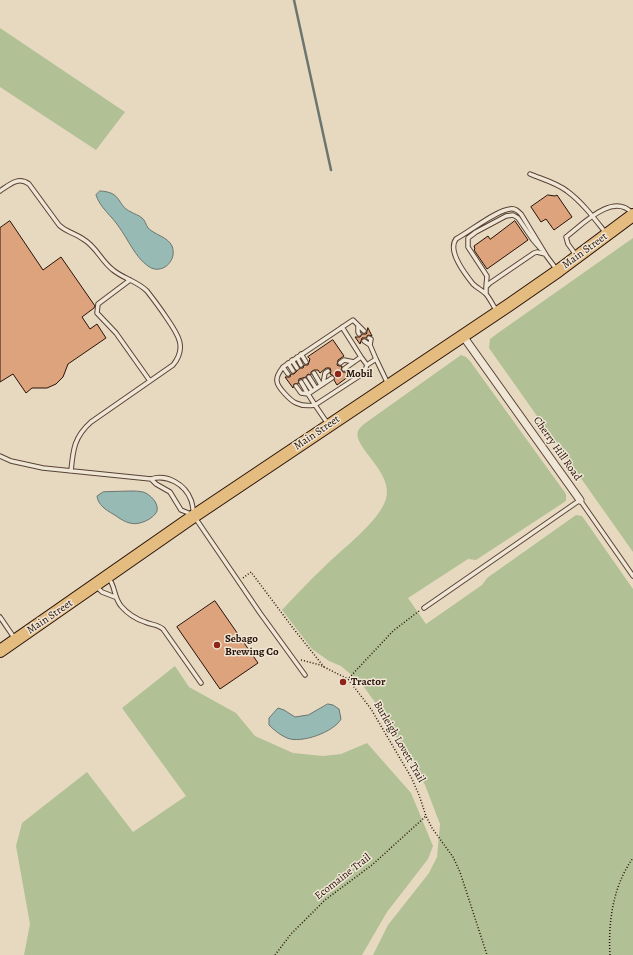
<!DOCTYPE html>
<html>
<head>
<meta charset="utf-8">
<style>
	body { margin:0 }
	canvas { display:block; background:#e7d9bf }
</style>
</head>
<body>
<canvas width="633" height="955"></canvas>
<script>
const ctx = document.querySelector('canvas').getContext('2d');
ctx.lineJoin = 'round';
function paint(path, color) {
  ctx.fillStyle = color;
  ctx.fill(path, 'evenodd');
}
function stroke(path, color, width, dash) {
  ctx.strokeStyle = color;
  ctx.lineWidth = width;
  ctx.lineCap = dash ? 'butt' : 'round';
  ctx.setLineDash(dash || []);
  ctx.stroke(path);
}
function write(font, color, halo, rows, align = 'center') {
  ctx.font = font + ' Alegreya,serif';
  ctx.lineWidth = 3;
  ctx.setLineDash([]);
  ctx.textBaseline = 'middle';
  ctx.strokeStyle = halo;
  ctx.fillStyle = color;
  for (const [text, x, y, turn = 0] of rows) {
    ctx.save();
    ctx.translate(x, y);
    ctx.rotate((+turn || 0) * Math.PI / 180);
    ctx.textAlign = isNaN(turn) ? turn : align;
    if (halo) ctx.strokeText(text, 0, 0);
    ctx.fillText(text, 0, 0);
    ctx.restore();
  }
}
paint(new Path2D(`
	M0,28l125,84 -29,38 -96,-63z
	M633,238v314l-144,-204 1,-9 8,-6z
	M461,355l5,2 4,4 96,133v7l-90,59 -8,-1 -60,39 18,26 56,-39 5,-7 89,-63 6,1 51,73v366h-260l15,-30 41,-52 8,-16 3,-33 -15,-39 -48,-80 -16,-22 -20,-17 -12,-5 -17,-12 -30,-39c14,-15 28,-30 43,-44 17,-17 54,-44 61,-67 8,-27 -34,-52 -28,-68 1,-3 4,-5 6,-7z
	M175,666l14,21 47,26 19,23 38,17 30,3 18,-2 26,-11 44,50 22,53 -5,13 -41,53 -25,43h-338l6,-31 -14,-78 6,-23 65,-51 46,60 53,-36 -64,-88z`), '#b1c095');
const water = new Path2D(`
	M100,191c23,1 16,14 31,21 3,2 8,3 11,6 3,2 4,7 6,10 7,7 20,9 24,18 6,15 -11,30 -24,20 -13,-9 -20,-27 -29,-39 -7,-11 -19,-19 -23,-32z
	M130,491c4,0 9,0 13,1 7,2 16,11 14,19 -3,8 -19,15 -27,12 -6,-1 -12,-6 -17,-9 -7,-4 -15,-9 -16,-18l6,-4z
	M328,704l5,1 6,4 2,10c-7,13 -40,25 -54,19 -7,-3 -13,-8 -18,-13v-7l9,-10 6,2 11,7 13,-2z`);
paint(water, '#97bab5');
stroke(water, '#6b7670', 1);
stroke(new Path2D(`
	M294,0l37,170`), '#6b7670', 2.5);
const building = new Path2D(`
	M548,195l7,1 2,-1 15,22 -18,13 -8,-11 -5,3 -10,-15z
	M10,221l33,49 18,-13 34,49 -1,2 -12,9 8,12 7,-5 9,14 -38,26 -5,13 -7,7 -9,4h-15l-6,5 -13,-19 -13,8v-154z
	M515,221l13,19 -41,29 -13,-19 1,-1 -1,-3 14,-10 2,3z
	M368,328l4,8 -4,-1 -2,3h-4l-2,6 -5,-7h5l2,-3h4z
	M333,340l11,16 -6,4 -1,5 2,1h3l-1,5 2,1h3l3,4 -12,9 -3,-5v-4l-4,-2 1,-3 -1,-3h-4l-6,5 -2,-3h-4l-3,2v3l-3,-1 -2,3 -7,2 -1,5h-4l-1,4 -8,-11h5l1,-3h3l6,-6h3l1,-3h4l2,-6 -2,-2z
	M215,601l43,62 -38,26 -43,-62z`);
paint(building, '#dda37d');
stroke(building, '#281108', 1);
const service = new Path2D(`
	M530,174c12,5 27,9 37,17 15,11 27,27 38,41
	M0,191c9,-6 18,-15 29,-7l30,41c7,7 16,8 24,14 13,7 18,22 30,31 11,9 24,11 34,21 7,9 13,17 19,26 11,16 22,30 7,48l-82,57c-17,15 -18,28 -20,49
	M545,254l12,16
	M576,255l-8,-11 -2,-7c17,-13 47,-45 66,-24
	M130,280l-32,24 -1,9 19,20 34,48
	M486,287l1,-11 -19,-29v-9l8,-6 30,-16 7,-1 5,3 15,22 8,9
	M486,294v-7l4,-4 44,-30 3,-1 8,2
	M496,310c-3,-5 -6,-11 -10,-16 -4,-4 -9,-6 -13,-10 -8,-10 -26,-33 -17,-45 13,-7 41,-29 54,-30 5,-1 8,2 11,5l25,41
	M358,326v6l1,2
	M342,327l19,30
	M369,338l2,1 -1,6 6,14
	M364,341l6,4
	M301,354l5,8
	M297,357l4,8
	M292,360l5,8
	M288,363l5,8
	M340,363l4,-3 10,2
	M283,367l5,7
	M344,369l17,-12 6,8
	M314,373l7,12
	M309,377l7,11
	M332,378l-24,16 7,11c-6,1 -13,1 -19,-2 -5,-2 -19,-16 -19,-22 -1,-5 3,-10 6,-14l70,-47 11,11
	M305,380l7,11
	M301,382l7,12
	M323,384l2,-11 3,-2
	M296,386l5,7 7,1
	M328,424l-13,-19 49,-32 3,-8 9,-6 12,25
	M0,456l11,5 32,7 108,11c16,-5 34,5 40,21 2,5 2,11 3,16l66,97 45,62
	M151,479l5,5 14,8 11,18 10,4
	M108,577c8,10 5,19 13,29 6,7 15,13 24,16 6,3 12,2 18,7l38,54
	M96,586l6,6 13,5
	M424,608l156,-108 53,76
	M0,617l15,22`);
const minor = new Path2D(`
	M463,336l117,164`);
const trunk = new Path2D(`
	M0,651l194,-135 315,-211 49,-34 75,-56`);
stroke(service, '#584336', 5.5);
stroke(minor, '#584336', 9);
stroke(trunk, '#281108', 14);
stroke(new Path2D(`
	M243,578l8,-6 42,56 31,39
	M419,611l-26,20 -45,48 23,30 40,68 8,18 7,21 6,12 21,29 7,15 27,83
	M301,660l19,5 28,14
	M275,955l16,-21 34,-34 47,-35 54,-49
	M610,955c-2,-33 3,-69 23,-97`), '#281108', 1.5, [1, 2]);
stroke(service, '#efe6d5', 3.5);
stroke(minor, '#efe6d5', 7);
stroke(trunk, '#e4bc80', 12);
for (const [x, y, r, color] of [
	[338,374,4,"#8f2418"],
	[217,645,4,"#8f2418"],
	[343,682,4,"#8f2418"]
]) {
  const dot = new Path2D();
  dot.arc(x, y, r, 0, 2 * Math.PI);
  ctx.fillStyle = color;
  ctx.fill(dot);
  stroke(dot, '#efe6d5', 1.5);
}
write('11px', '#281108', '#efe6d5', [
	["Main Street",585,251,-36],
	["Main Street",317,433,-34],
	["Cherry Hill Road",557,449,55],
	["Main Street",50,617,-34],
	["Burleigh Lovett Trail",399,742,60],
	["Ecomaine Trail",343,877,-38]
]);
write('bold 11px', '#281108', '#efe6d5', [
	["Mobil",346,374],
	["Sebago",225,639],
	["Brewing Co",225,652],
	["Tractor",351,682]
], 'left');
</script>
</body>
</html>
